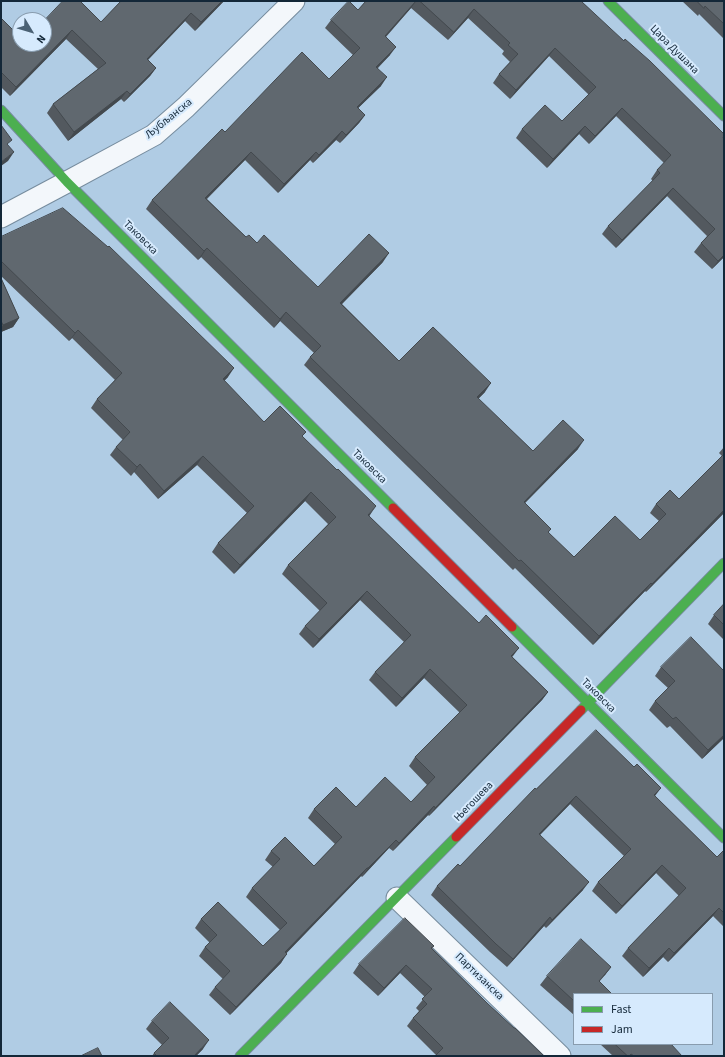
<!DOCTYPE html>
<html>
<head>
<meta charset="utf-8">
<style>
	body { margin:0 }
	#map { position:relative; width:725px; height:1057px; overflow:hidden; background:#b0cce4; font-family:"Source Sans 3",sans-serif }
	canvas { display:block }
	.frame { position:absolute; inset:0; border:2px solid #132738; pointer-events:none }
	.legend { position:absolute; left:573px; top:993px; width:140px; height:52px; box-sizing:border-box; background:#d6eafd; border:1px solid #889cae; margin:0; padding:5px 7px; list-style:none; font-size:12px; color:#132738 }
	.legend li { display:flex; align-items:center; gap:8px; height:20px }
	.legend b { width:20px; border:1px solid #889cae }
	.north { position:absolute; left:12px; top:12px; width:40px; height:40px; box-sizing:border-box; background:#d6eafd; border:1px solid #889cae; border-radius:50%; rotate:128deg; font-size:11px; font-weight:700; line-height:16px; text-align:center; color:#132738 }
	.north::after { content:''; display:block; margin:auto; width:14px; height:18px; background:#4a6174; clip-path:polygon(50% 0,100% 100%,50% 72%,0 100%) }
</style>
</head>
<body>
<div id="map">
<canvas width="725" height="1057"></canvas>
<div class="frame"></div>
<ul class="legend">
<li><b style="height:5px;background:#4caf50"></b>Fast</li>
<li><b style="height:5px;background:#c62828"></b>Jam</li>
</ul>
<div class="north">N</div>
</div>
<script>
const ctx = document.querySelector('canvas').getContext('2d');
ctx.lineJoin = 'round';
function stroke(path, color, width, dash) {
  ctx.strokeStyle = color;
  ctx.lineWidth = width;
  ctx.lineCap = dash ? 'butt' : 'round';
  ctx.setLineDash(dash || []);
  ctx.stroke(path);
}
function paint(path, color) {
  ctx.fillStyle = color;
  ctx.fill(path, 'evenodd');
}
function write(font, color, halo, rows, align = 'center') {
  ctx.font = font + ' "Source Sans 3",sans-serif';
  ctx.lineWidth = 4;
  ctx.setLineDash([]);
  ctx.textBaseline = 'middle';
  ctx.strokeStyle = halo;
  ctx.fillStyle = color;
  for (const [text, x, y, turn = 0] of rows) {
    ctx.save();
    ctx.translate(x, y);
    ctx.rotate((+turn || 0) * Math.PI / 180);
    ctx.textAlign = isNaN(turn) ? turn : align;
    if (halo) ctx.strokeText(text, 0, 0);
    ctx.fillText(text, 0, 0);
    ctx.restore();
  }
}
const street = new Path2D(`
	M1,217l66,-35 87,-47 32,-28 108,-106
	M397,898l163,158`);
const fast = new Path2D(`
	M608,1l116,115
	M1,110l66,72 326,326
	M512,627l212,211
	M581,710l143,-147
	M240,1056l216,-219`);
const jam = new Path2D(`
	M393,508l119,119
	M456,837l125,-127`);
stroke(street, '#768c9e', 23);
stroke(fast, '#768c9e', 11);
stroke(jam, '#768c9e', 11);
stroke(street, '#f3f7fb', 21);
stroke(fast, '#4caf50', 9);
stroke(jam, '#c62828', 9);
paint(new Path2D(`
	M121,1h103l-29,30 -10,-10 -37,39 8,8 -6,8 -26,26 -3,-3 -53,42 -21,-28 6,-9 45,-35 -32,-30 -56,57 -9,-9v-69l19,26 24,-23 57,1z
	M366,1h215l143,138v118l-12,12 -18,-17 7,-9 6,-7 -40,-40 -51,52 -14,-14 6,-8 45,-45 -2,-2 6,-9 7,-7 -48,-47 -27,28 -10,-10 -32,34 -31,-30 6,-9 40,-8 27,-26 -40,-39 -39,43 -17,-16 6,-9 11,-12 -8,-8 2,-3 -36,-33 -20,22 -37,-32 -25,29 4,18 -12,13 3,18 -23,22 7,7 -6,8 -19,20 -4,-3 -23,23 -3,-3 -32,33 -33,-33 -38,39 39,38 11,6 61,44 65,-25 -41,42 57,57 86,31 -7,7 55,52 45,-2 -53,54 26,26 -3,4 26,24 66,-17 19,-19 -9,-8 6,-9 23,-5 43,-43 -3,-3 5,-6v66l-78,79 -1,-1 -52,54 -78,-77 -2,2 -209,-205 6,-8 4,-4 -34,-32 -6,7 -73,-71 -3,3 -52,-51 6,-9 73,-68 104,-53 24,-24 -28,-27 6,-8 27,-10z
	M682,1h42v38l-25,-25 -1,2z
	M1,237l227,140 -4,4 40,41 39,15 67,78 -1,1 179,176 -6,8 -113,116 -1,-1 -35,36 -4,-3 -27,29 -1,-1 -75,77 -5,10 -51,52 -21,-20 6,-8 8,-8 -24,-23 6,-9 5,-4 -15,-15 6,-9 62,27 17,-16 -34,-33 6,-9 21,-21 -8,-7 6,-9 43,15 21,-22 -27,-26 6,-9 42,-2 55,-5 16,-17 -18,-19 6,-9 45,-44 -36,-35 -28,29 -27,-27 6,-8 29,-30 -44,-42 -47,48 -14,-14 6,-8 15,-15 -38,-37 6,-9 40,-41 -23,-23 -71,73 -22,-22 6,-9 29,-30 -50,-48 -39,34 -24,-27 -3,4 -21,-21 6,-8 7,-7 -32,-32 6,-9 18,-19 -43,-42 -3,3 -68,-65z
	M1,278l18,40 -6,9 -12,5z
	M724,604v36l-16,-16 6,-9z
	M661,667l63,4v67l-22,21 -32,-33 -3,2 -18,-18 6,-9 13,-13 -13,-12z
	M536,789l119,7 62,61 7,-7v77l-11,-11 -45,46 -5,-5 -20,20 -21,-21 6,-8 51,-52 -23,-23 -40,41 -24,-23 6,-9 26,-26 -54,-52 -30,31 43,55 -37,38 -2,-2 -37,41 -17,-15 -59,-57 6,-9 23,-20z
	M434,946l-2,2 55,55 57,53 -108,-1 -29,-29 6,-8 6,-7 -3,-3 9,-11 -25,-24 -22,23 -25,-23 6,-9z
	M611,967l-6,8 -31,19v21l-34,-30 7,-9z
	M152,1021l51,28 -7,7h-44l2,-3 8,-8 -16,-16z
	M600,1044h65l17,12h-69z`), '#53595f');
paint(new Path2D(`
	M222,1h2l-29,30 6,-9z
	M416,1l-5,7 -32,36 6,-8z
	M474,9l-6,9 -20,22 6,-8z
	M191,13l-6,8 -44,46 6,-8z
	M72,30l-6,9 -56,57 6,-9z
	M396,47l-6,8 -20,20 6,-8z
	M555,48l-6,8 -39,43 6,-9z
	M156,68l-6,8 -26,26 6,-8z
	M387,77l-6,9 -30,29 6,-8z
	M127,91l-6,8 -53,42 6,-9z
	M622,108l-6,8 -27,28 6,-8z
	M365,115l-6,8 -19,20 6,-8z
	M585,126l-6,8 -32,34 6,-9z
	M342,131l-6,9 -23,23 6,-8z
	M14,152l-6,9 -7,5v-4z
	M251,152l-6,8 -46,46 6,-8z
	M316,152l-6,8 -32,33 6,-9z
	M673,188l-6,8 -51,52 6,-8z
	M207,248l-6,9 -3,3 6,-9z
	M389,253l-6,9 -49,50 6,-9z
	M724,255v2l-12,12 6,-8z
	M286,312l-6,9 -6,7 6,-9z
	M19,318l-6,9 -12,5v-4l2,-3z
	M78,330l-6,8 -3,3 6,-8z
	M234,368l-6,9 -11,11 6,-9z
	M491,383l-6,9 -14,14 6,-9z
	M584,440l-6,9 -60,61 6,-8z
	M203,456l-6,9 -39,34 6,-8z
	M140,464l-9,12 6,-9z
	M311,492l-6,9 -71,73 6,-9z
	M376,506l-6,9 -8,8 6,-8z
	M724,510v3l-78,79 6,-8z
	M651,583l-6,8 -52,54 6,-9z
	M367,591l-7,9 -47,48 6,-9z
	M519,648l-6,8 -8,8 6,-8z
	M430,669l-6,9 -28,29 6,-9z
	M548,692l-6,8 -113,116 6,-8z
	M724,735v3l-22,21 6,-9z
	M661,788l-6,8 -1,-1z
	M576,796l-6,8 -37,38 6,-8z
	M434,806l-6,9 -35,36 6,-8z
	M396,840l-7,8 -27,29 6,-9z
	M662,865l-6,8 -40,41 6,-8z
	M367,868l-6,8 -82,85 6,-9z
	M589,882l-6,8 -37,38 6,-8z
	M719,908l-6,8 -45,46 6,-9z
	M550,917l-6,9 -37,41 6,-8z
	M669,948l-6,9 -20,20 6,-9z
	M287,954l-6,9 -51,52 6,-8z
	M406,965l-6,8 -22,23 6,-8z
	M611,967l-6,8 -12,14 6,-8z
	M209,1040l-6,9 -7,7h-2z`), '#43494e');
const building = new Path2D(`
	M63,1h17l21,21 20,-21h101l-21,21 -10,-9 -44,46 9,9 -26,26 -3,-3 -53,41 -21,-28 53,-41 -34,-33 -56,57 -15,-15v-54l14,14 5,-5v17h24v-23z
	M349,1l9,9 8,-9h50l-31,35 11,11 -20,20 11,10 -30,30 8,8 -19,20 -4,-4 -23,24 -3,-3 -32,32 -33,-32 -46,46 41,39 3,-2 8,8 7,-8 54,52 51,-53 20,19 -49,50 59,58 34,-34 58,56 -14,14 56,54 30,-31 21,20 -60,62 27,27 -3,3 26,25 41,-41 25,24 26,-26 -10,-10 14,-14 9,9 45,-45v56l-72,74 -1,-1 -52,53 -78,-76 -2,1 -209,-204 11,-11 -35,-34 -6,7 -73,-71 -3,3 -52,-51 70,-71 3,3 77,-80 27,27 31,-31 -29,-28z
	M420,1h161l43,40 1,-2 25,22 74,73v2l-1,2 1,1v116l-6,6 -17,-18 14,-14 -42,-41 -51,52 -14,-14 52,-53 -3,-3 14,-15 -49,-47 -27,28 -10,-10 -32,33 -31,-30 23,-24 17,16 34,-34 -41,-39 -39,42 -17,-16 19,-20 -10,-9 2,-2 -36,-34 -20,23z
	M697,1h27v23l-19,-18 -1,2z
	M30,17l3,3h-6z
	M1,125l11,15 -5,4 7,8 -13,10z
	M63,208l45,39 1,-1 125,122 -11,11 41,43 16,-16 26,26 -4,4 35,34 1,-1 38,37 -8,9 111,108 7,-8 33,33 -8,8 37,36 -113,116 -1,-2 -35,37 -3,-3 -28,28h-1l-82,84 2,2 -51,53 -21,-20 15,-16 -25,-24 12,-12 -16,-16 17,-17 45,44 24,-23 -35,-35 28,-29 -9,-8 14,-14 29,29 28,-29 -28,-28 22,-22 20,20 29,-30 26,25 24,-25 -20,-20 52,-52 -37,-36 -28,29 -27,-26 36,-37 -44,-44 -48,48 -14,-13 22,-23 -39,-38 48,-48 -25,-25 -71,73 -22,-22 36,-37 -51,-50 -39,35 -24,-27 -3,3 -21,-20 14,-15 -33,-33 25,-26 -44,-43 -3,3 -74,-72v-24z
	M1,278l18,40 -16,7 -2,-4z
	M724,604v21l-10,-10z
	M691,637l33,34v64l-16,15 -32,-33 -3,2 -18,-18 20,-20 -14,-14z
	M596,730l38,37 3,-3 24,24 -7,7 63,62 7,-7v63l-5,-5 -45,45 -5,-5 -20,20 -21,-20 58,-60 -24,-23 -40,41 -24,-24 33,-33 -55,-53 -37,38 50,48 -37,38 -2,-3 -37,42 -17,-15 -59,-58 21,-22 2,2 75,-78 1,1z
	M405,918l29,28 -3,2 56,55 27,25h1l29,28h-109l8,-8 -30,-30 14,-14 -5,-5 10,-10 -26,-24 -22,23 -25,-24z
	M581,939l30,28 -12,14 13,13h-38v7l-27,-25z
	M170,1002l39,38 -15,16h-37l-3,-3 15,-15 -17,-17z
	M615,1044h50l1,1 1,-1h4l11,12h-48l-3,-2 -2,2h-1z
	M98,1048l4,8h-21z`);
paint(building, '#60686f');
stroke(building, '#43494e', 1);
write('11px', '#132738', '#d6eafd', [
	["Цара Душана",674,50,45],
	["Љубљанска",169,119,-39],
	["Таковска",140,238,45],
	["Таковска",369,467,45],
	["Таковска",598,696,45],
	["Његошева",474,802,-46],
	["Партизанска",479,977,44]
]);
</script>
</body>
</html>
